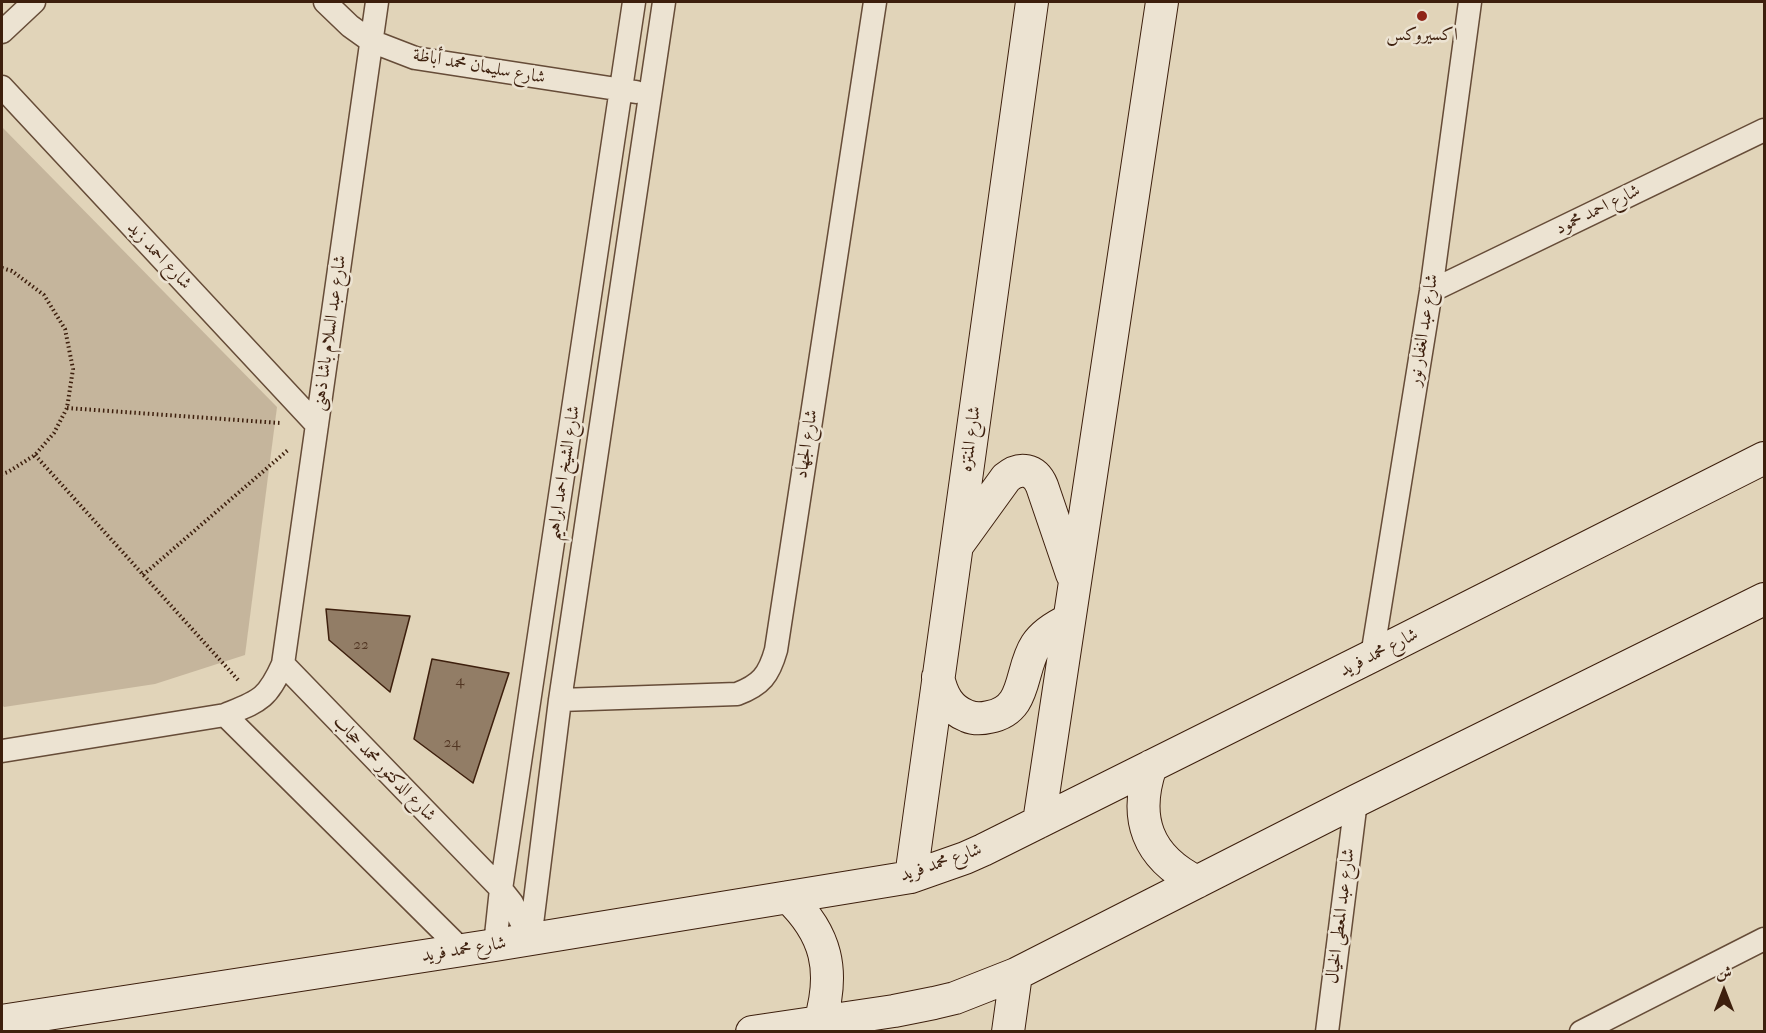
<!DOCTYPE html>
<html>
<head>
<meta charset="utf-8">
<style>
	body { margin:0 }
	#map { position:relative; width:1766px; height:1033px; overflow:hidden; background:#e1d4b9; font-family:"IM FELL French Canon",Amiri,serif }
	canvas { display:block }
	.frame { position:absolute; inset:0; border:3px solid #3d1f0d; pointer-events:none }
	.north { position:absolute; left:1694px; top:961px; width:60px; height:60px; -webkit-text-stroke:4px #ece3d2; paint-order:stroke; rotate:0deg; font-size:16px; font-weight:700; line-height:24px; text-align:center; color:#3d1f0d }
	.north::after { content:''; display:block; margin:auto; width:21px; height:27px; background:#3d1f0d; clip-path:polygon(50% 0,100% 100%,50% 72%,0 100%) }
</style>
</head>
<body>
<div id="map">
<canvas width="1766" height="1033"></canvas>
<div class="frame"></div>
<div class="north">ش</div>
</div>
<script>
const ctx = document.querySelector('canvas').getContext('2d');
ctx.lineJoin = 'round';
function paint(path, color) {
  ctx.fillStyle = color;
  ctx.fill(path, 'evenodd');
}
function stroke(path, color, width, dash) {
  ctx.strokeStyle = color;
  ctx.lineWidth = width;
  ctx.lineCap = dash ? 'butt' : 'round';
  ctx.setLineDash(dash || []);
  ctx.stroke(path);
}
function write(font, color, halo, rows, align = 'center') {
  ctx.font = font + ' "IM FELL French Canon",Amiri,serif';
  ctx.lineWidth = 5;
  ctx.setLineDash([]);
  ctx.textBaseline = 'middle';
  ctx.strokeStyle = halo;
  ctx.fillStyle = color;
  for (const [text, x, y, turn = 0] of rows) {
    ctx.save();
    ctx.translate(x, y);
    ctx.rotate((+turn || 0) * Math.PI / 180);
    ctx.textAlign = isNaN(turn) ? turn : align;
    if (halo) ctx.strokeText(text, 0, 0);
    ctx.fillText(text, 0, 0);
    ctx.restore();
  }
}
paint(new Path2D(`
	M2,127l275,280 -32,248 -90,29 -151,23 -2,-2z`), '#c5b59c');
const building = new Path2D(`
	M326,609l84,7 -20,76 -61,-52z
	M432,659l77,14 -36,110 -59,-44z`);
paint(building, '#927d66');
stroke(building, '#3d1f0d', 1.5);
const street = new Path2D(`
	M325,2l25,24 21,15 44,17 221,34
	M2,32l32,-30
	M2,87l315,338
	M1431,291l333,-161
	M1372,656l59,-365 39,-289
	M283,664l218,225 11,14 18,37
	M560,700l177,-6c24,-9 32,-19 39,-44l99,-648
	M225,715l237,235
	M2,751l223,-36c34,-14 42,-15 58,-51l94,-662
	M530,940l30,-240 104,-698
	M495,945l6,-56 133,-887
	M1327,1032l29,-231
	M1581,1032l183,-93`);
const secondary = new Path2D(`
	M959,543l47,-65c14,-12 29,-9 36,8l30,88
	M938,677c4,18 11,32 29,39 7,3 14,3 22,1 39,-7 30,-46 47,-72 8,-12 20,-19 33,-25
	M1151,766c-18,52 -4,91 46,116
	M1039,822l123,-820
	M911,877l121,-875
	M788,897c39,37 47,74 32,125
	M2,1021l493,-76 416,-68 54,-19 18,-8 389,-194 392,-198
	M752,1032l142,-21 40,-8 21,-5 61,-24 340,-173 408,-202
	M1008,1032l8,-58`);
stroke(street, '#664c38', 25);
stroke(secondary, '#3d1f0d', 34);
stroke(new Path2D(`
	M2,268l10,3 32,24 21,34 8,40 -6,39 -13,25 -19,22 -27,17 -6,2
	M67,408l213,15
	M35,455l204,226
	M143,575l145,-125`), '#3d1f0d', 4, [1.5, 3]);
stroke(street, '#ece3d2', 22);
stroke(secondary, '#ece3d2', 32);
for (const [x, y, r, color] of [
	[1422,16,6,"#8f2418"]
]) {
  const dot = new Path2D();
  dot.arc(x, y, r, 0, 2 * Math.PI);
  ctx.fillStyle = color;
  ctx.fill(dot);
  stroke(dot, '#ece3d2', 2);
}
write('15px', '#523623', null, [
	["22",361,645],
	["4",460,681],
	["24",452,743]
]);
write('18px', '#3d1f0d', '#ece3d2', [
	["اكسيروكس",1422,36]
]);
write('18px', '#3d1f0d', '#ece3d2', [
	["شارع سليمان محمد أباظة",479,67,10],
	["شارع احمد محمود",1598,210,-26],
	["شارع احمد زيد",159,256,47],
	["شارع عبد الغفار نور",1424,330,-81],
	["شارع عبد السلام باشا ذهنى",330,333,-82],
	["شارع المنتزه",971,439,-82],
	["شارع الجهاد",807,444,-81],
	["شارع الشيخ احمد ابراهيم",564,473,-81],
	["شارع محمد فريد",1379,653,-27],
	["شارع الدكتور محمد حجاب",384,769,46],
	["شارع محمد فريد",941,863,-19],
	["شارع عبد المعطى الخيال",1341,916,-83],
	["شارع محمد فريد",464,950,-9]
]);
</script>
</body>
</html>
